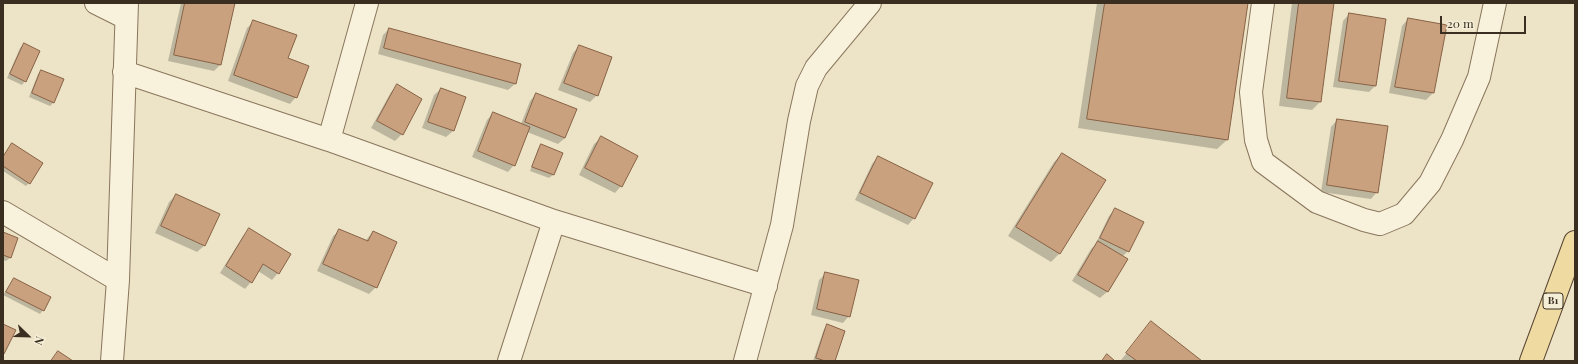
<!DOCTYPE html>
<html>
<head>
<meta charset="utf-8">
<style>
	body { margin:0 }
	#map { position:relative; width:1578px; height:364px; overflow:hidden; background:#ede4c7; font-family:"Playfair Display",serif }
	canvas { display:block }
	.frame { position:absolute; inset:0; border:4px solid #3a2e20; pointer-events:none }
	.north { position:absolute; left:8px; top:316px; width:40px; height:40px; -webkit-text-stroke:3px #f5eed7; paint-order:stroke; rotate:113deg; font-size:11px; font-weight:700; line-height:16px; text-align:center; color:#3a2e20 }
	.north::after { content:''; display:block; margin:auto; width:14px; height:18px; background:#3a2e20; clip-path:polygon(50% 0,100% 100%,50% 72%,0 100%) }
	.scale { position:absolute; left:1440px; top:16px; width:86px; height:18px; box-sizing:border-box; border:2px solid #3a2e20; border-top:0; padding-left:5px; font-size:12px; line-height:14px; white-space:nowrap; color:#3a2e20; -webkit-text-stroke:3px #f5eed7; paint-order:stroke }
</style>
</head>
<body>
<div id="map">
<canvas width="1578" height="364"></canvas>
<div class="frame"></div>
<div class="north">N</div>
<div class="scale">20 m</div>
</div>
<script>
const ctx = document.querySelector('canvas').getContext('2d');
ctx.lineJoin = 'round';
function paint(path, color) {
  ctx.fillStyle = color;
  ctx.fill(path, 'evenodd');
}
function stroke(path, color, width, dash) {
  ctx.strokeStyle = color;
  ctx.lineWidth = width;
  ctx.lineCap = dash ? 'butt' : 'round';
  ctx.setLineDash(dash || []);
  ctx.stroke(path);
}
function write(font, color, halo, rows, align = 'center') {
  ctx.font = font + ' "Playfair Display",serif';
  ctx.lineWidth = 3.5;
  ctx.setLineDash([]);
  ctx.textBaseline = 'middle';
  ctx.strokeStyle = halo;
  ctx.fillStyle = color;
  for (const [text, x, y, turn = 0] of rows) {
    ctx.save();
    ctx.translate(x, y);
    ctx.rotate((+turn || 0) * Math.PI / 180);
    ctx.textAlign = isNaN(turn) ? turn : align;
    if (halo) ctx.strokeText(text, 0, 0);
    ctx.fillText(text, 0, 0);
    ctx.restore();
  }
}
paint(new Path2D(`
	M181,3h53l-14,62 -6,6 -46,-10z
	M1097,3h150l-20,137 -10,9 -139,-21z
	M1292,3h41l-13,99 -8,8 -33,-4z
	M1349,14l26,72 -6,6 -36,-5 10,-66z
	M1408,19l37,7 -12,67 -7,7 -37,-7 13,-67z
	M254,21l42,76 -6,7 -62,-23 19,-53z
	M389,29l131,36 -5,19 -7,6 -130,-36 5,-19z
	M24,44l1,37 -3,4 -15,-7 13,-30z
	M579,46l18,49 -7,7 -32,-12 15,-37z
	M41,71l13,31 -4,4 -21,-9 9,-23z
	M397,86l5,48 -7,7 -24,-13 20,-36z
	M441,89l12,42 -7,6 -24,-9 12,-33z
	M536,94l29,44 -7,6 -31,-12 -13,33 -6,7 -36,-15 15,-37 6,-7 28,11 9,-23z
	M1337,120l40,72 -6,7 -50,-7 10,-65z
	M601,138l20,48 -6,7 -36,-18 15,-31z
	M12,144l17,39 -3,3 -23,-15v-14z
	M541,145l20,8 -8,22 -4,3 -19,-7 8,-22z
	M1062,154l43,26 -46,74 -8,8 -43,-26 46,-74z
	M878,157l36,61 -6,7 -53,-25 17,-36z
	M176,195l43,20 -15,31 -7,6 -42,-19 14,-31z
	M1116,209l12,42 -6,6 4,2 -19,33 -7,6 -28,-17 19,-32 4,-4 14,-29z
	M250,230l28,43 -6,7 -14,-9 -7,11 -6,7 -25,-16 23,-37z
	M340,230l25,11 8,-9 3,55 -7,7 -52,-23 16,-35z
	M3,233l14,5 -7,20 -4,3 -3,-1z
	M825,274l24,42 -6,7 -32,-8 8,-35z
	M14,279l29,31 -3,4 -37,-19z
	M1151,323l49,38 -79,-1z
	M827,326l7,35h-21l11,-32z`), '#0003');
const building = new Path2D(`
	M185,3h50l-14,62 -47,-10z
	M1105,3h143l-20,137 -141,-21z
	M1299,3h35l-13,99 -34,-4z
	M1349,13l37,6 -10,67 -37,-5z
	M1408,18l39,7 -13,68 -39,-6z
	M253,20l44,15 -9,23 21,8 -12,32 -63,-23z
	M389,28l132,36 -5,20 -132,-36z
	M24,43l16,8 -14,31 -16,-8z
	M579,45l33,12 -14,39 -34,-13z
	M41,70l23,9 -10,24 -22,-10z
	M397,84l25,15 -19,36 -26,-14z
	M441,88l25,9 -12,34 -26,-9z
	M536,93l41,16 -12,29 -40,-16z
	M493,112l37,15 -15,39 -37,-15z
	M1337,119l51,7 -10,67 -51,-8z
	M601,136l37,20 -16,31 -37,-19z
	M12,143l31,20 -13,21 -27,-18v-9z
	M541,144l22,9 -9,22 -22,-8z
	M1062,153l44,27 -46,74 -44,-27z
	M878,156l55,27 -18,36 -55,-26z
	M176,194l44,20 -15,32 -44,-20z
	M1115,208l29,14 -15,30 -29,-14z
	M249,228l42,26 -12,20 -16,-10 -11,19 -26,-17z
	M339,229l29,12 5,-10 24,11 -20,46 -54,-24z
	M3,232l15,6 -7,20 -8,-3z
	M1098,241l30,18 -20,33 -30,-17z
	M825,272l34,8 -9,37 -33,-8z
	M14,278l37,19 -7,14 -38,-19z
	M1151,321l51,40h-65l-11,-8z
	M3,324l13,6 -12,24 -1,-1z
	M827,324l18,7 -10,30h-10l-9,-3z
	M58,351l15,10h-22z
	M1107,354l8,7h-13z`);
paint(building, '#caa17f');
stroke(building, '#876144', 1);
const minor = new Path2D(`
	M96,3l30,15
	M1263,3l-12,89 5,48 7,22 54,40 47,18 16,4 24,-10 26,-31 22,-43 27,-63 16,-74
	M124,72l205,68 225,81 212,65
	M329,140l38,-137
	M3,212l115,68
	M112,361l6,-81 9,-277
	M509,361l45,-140
	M745,361l37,-136 17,-104 8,-35 9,-18 54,-65`);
const major = new Path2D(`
	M1531,361l44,-119`);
stroke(minor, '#89765d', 24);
stroke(major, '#574431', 24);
stroke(minor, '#f8f1db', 22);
stroke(major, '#efdaa1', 22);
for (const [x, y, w] of [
	[1553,301,20]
]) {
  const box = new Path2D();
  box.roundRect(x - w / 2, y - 8, w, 16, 3);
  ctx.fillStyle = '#f5eed7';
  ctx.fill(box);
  stroke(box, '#3a2e20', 1);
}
write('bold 10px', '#3a2e20', null, [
	["B1",1553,301]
]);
</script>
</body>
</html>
